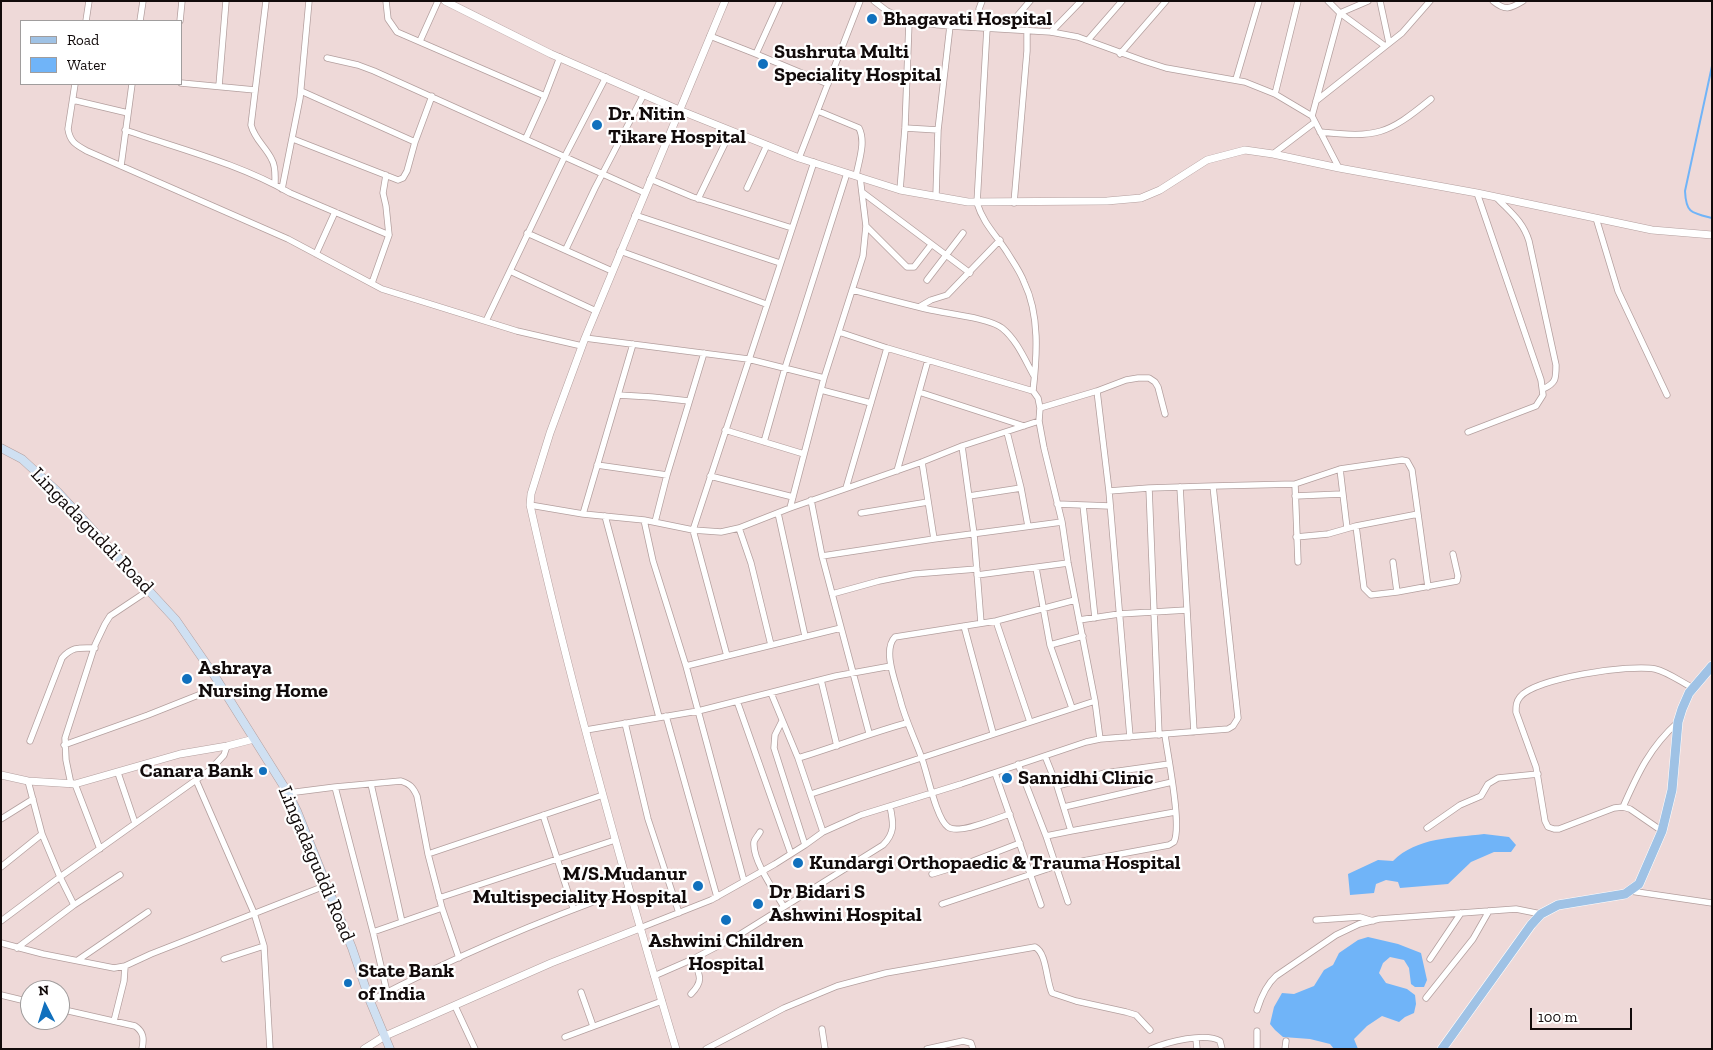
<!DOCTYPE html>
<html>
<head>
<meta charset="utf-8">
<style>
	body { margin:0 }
	#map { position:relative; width:1713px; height:1050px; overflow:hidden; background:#eed9d8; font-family:"Zilla Slab",serif }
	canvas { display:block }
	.frame { position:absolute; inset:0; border:2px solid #120b0b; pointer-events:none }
	.legend { position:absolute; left:20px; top:20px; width:162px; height:65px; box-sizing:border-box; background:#fff; border:1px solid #a09d9d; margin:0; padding:6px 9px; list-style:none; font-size:15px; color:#120b0b }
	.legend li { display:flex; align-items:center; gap:10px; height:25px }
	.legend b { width:25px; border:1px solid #a09d9d }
	.north { position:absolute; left:20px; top:980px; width:50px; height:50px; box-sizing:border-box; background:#fff; border:1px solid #a09d9d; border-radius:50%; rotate:355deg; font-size:14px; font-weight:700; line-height:20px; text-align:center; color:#120b0b }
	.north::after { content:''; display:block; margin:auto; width:18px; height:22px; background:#1170bd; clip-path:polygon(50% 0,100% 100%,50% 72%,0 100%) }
	.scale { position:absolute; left:1530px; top:1008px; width:102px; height:22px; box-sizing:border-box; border:2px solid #120b0b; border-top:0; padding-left:6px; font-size:15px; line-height:18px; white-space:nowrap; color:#120b0b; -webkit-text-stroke:4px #fff; paint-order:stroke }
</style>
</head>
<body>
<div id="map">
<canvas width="1713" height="1050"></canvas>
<div class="frame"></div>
<ul class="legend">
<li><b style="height:6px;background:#9fc2e5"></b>Road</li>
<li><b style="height:14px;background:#70b4f8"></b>Water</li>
</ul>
<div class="north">N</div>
<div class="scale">100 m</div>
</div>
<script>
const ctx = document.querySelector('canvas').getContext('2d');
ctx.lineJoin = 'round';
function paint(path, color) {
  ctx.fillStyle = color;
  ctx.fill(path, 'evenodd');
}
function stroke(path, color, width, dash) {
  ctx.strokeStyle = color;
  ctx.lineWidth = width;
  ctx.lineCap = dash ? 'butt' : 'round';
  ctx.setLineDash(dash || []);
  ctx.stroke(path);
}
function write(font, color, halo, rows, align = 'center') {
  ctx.font = font + ' "Zilla Slab",serif';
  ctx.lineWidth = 4.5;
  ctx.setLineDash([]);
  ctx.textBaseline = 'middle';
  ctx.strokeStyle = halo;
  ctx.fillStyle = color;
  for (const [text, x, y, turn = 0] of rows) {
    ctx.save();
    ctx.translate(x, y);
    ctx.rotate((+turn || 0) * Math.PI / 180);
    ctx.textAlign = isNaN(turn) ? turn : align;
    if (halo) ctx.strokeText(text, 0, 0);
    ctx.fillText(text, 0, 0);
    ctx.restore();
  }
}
paint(new Path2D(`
	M1484,834l25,3 7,8 -5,7h-17l-23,10 -23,22 -48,4 -2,-6 -12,-2 -10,4 -2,9 -24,2 -2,-21 30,-14 15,1c24,-24 60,-23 91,-27z
	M1368,937l30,7 23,9 6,27 -3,7h-9l-4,-3 -2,-16 -5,-8 -14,-3 -7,6 -4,10 7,10 21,6 8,6 1,9 -2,9 -9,4 -6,5 -17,-6 -15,10 -13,13 4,10h-24l-4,-5 -20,-5 -27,-2 -8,-7 -5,-6 4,-17 8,-14 12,1 20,-8 10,-16 9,-5 6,-12 19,-13z`), '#70b4f8');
stroke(new Path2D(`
	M1712,66l-27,125c1,22 6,22 27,27`), '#70b4f8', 2);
const minor = new Path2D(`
	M266,1l-15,124c4,15 15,22 21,35 4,7 3,16 3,24
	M386,1l2,18 9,13 148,64
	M874,1l13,10 22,11 41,4 101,6 27,5 66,24 22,7 79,14 30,12 37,22 28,-103 45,33
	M982,1l-3,8 6,19
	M1328,1l12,12 28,-12
	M1380,1l9,42
	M1493,1c12,10 17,8 30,0
	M86,21l3,-20
	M140,21l3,-20
	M180,21l2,-20
	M987,28l-10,175c6,20 19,32 30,49 6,10 13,19 17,30 16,33 13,74 9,109
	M1006,29l24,-28
	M1051,32l30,-31
	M710,36l46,18 24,-53
	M1088,40l34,-39
	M420,41l18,-40
	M756,54l72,30
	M1120,54l46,-53
	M327,58l31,7 16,6 271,122
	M1236,79l23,-78
	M181,83l74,7
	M75,84l-7,45c2,13 8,16 19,22l201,88 94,50 135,42 65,15
	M219,86l7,-85
	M301,91l114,51
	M1275,94l23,-93
	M73,100l55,13
	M1316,101l86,-68 28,-32
	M818,111l41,17c7,14 0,32 -3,48
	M1312,116l27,52
	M905,128l33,2
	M125,130c55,19 115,34 165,63l99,42
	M1320,132c57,6 67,3 111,-33
	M526,138l19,-42 15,-39
	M293,139l105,41 5,-2 4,-7 8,-29 17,-46
	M1273,154l42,-32
	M799,158l61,-157
	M121,166l11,-82
	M650,179l43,18 99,31
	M747,188l20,-43
	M282,189l18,-91 9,-97
	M900,190l5,-62 4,-106
	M862,192l108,81
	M936,196l2,-66 12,-104
	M1496,197c14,15 27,24 33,44l27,124c0,14 0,18 -13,24
	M698,199l33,-68
	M1014,203l13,-152v-21
	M635,215l145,48
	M1596,218l22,73 49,104
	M866,226l41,41h7l17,-22
	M527,233l85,38
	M566,249l29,-61 49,-94
	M620,251l146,53
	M316,254l19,-42
	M510,271l86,40
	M927,280l36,-47
	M372,283l17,-48 -3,-29 -3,-13 3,-18
	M853,290c26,7 52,14 78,20 18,4 58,8 71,18 15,12 23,32 32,48
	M919,307l12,-7 16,-5 53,-55
	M486,321l79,-165 41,-79
	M839,332l48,16 146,43 5,7 2,10 -1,13 5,27 18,74 6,41 27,138 5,38
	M585,338l163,21 76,19 -34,130
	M824,378l39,-122 3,-30 -6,-49
	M821,390l50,13
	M1097,391l12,100 21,246
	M919,392l105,34
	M618,395l34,2 37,4
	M1040,408l57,-17 29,-11 12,-2h11l6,4 3,5 7,27
	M725,430l79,24
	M1007,432l14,56 7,38
	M1468,432l68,-26 7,-11 -2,-15 -64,-187
	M764,442l21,-74 62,-195
	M962,446l12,88 7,89
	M922,462l12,77
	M597,465l70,10
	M1340,469l7,59
	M897,471l31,-111
	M710,476l83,21
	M1295,484l3,78
	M1213,486l82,-2 45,-15 62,-9 5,1 5,9 16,117
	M1180,487l14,245
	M846,488l41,-140
	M1149,488l10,247
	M969,496l52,-8
	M1295,496l47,-2
	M811,500l11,56 47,177
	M1057,504l53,2
	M530,505l53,9 61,6 49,10 28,2 18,-4 51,-20 132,-46 40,-16 77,-25
	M1083,505l12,113
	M778,513l27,123
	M861,513l67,-11
	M583,514l50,-170
	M605,516l54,201
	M644,520l9,41 33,105 58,215
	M655,522l12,-47 37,-122
	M1356,526l8,62 7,7 26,-3 60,-11 1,-5 -5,-22
	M739,528l12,35 20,82
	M1296,537l32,-3 28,-8 62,-12
	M822,556l112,-17 128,-17
	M1393,562l4,30
	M1036,568l14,77 22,63
	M977,575l91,-12
	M832,594l47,-13 35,-7 63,-5
	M1079,620l40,-6 68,-4
	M996,621l34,101
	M964,626l29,107
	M1050,645l33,-9
	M727,656l-34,-126 121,-368
	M686,666l155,-38
	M821,680l16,66
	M771,693l27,65
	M737,701l54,153
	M666,716l51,181
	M782,721l-7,14 -1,13 31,97
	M625,723l23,96 31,94
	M586,730l112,-19 138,-35 55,-10
	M30,741l32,-83c11,-12 18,-10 33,-10
	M64,745l84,-30 73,-29
	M1045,756l12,30 14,45 104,-19
	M1018,764l28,72 22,66
	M118,773l17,50
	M995,773l46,132
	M196,780l58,133 10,33 6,103
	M28,781l14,53 18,43 14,28
	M71,784l-5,-24 -1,-22 30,-93 10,-21 5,-8 39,-26
	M75,784l25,65
	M371,784l31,138
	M1057,786l48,-13 64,-9
	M335,787l66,-6c9,3 12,6 16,15l11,58 14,54 -69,24
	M288,793l47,-6 38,145 14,60
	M811,794l284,-93
	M1064,807l108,-25
	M1623,807c15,-34 27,-60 55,-85
	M1010,814c-13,4 -51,21 -62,13 -12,-8 -21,-56 -27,-71 -7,-19 -16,-37 -21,-57 -4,-16 -18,-49 -5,-62l101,-16 79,-21
	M543,815l30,93
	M1,819l32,-20
	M1427,828l33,-23 21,-9 7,-12 10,-6 40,-4
	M1662,831l-32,-22 -7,-2 -9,1 -55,21h-5l-6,-2 -3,-6 -9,-54 -20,-55c0,-6 0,-10 4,-15 15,-19 110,-33 135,-28 13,3 26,13 38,19
	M760,832c-2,4 -5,6 -6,10 -2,18 21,50 30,65
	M823,832l-25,-74c37,-11 72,-25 109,-35
	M1046,836l25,-5
	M428,854l175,-59
	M1,867l41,-33
	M932,874l36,-11 52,-20
	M1630,891l82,12
	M439,898l176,-58
	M942,904l114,-38 113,-21 5,-3c8,-16 -6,-85 -9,-107
	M442,908l17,50
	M1316,920l44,-3 13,4
	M1,921l59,-44 150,-107 14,-15 3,-9
	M640,928l71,-28 64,-36 30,-19 18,-13 38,-17 100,-31 125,-42 14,-3 128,-10 5,-3 5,-8 -25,-232 -64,2 -40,3
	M1,943l42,11 71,14 11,-2 26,-12 176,-69
	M17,948l57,-43 46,-30
	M224,959l40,-13
	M1430,959l31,-46
	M78,960l70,-48
	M654,976l39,-17 46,-24 144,-90c13,-13 10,-23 7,-39
	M581,992l12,34
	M691,994c13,-13 9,-19 2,-35
	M1,995l29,7
	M1426,998l47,-59 16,-28
	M370,1001c84,-44 171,-81 259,-112
	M455,1006l20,43
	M60,1009l75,17c9,6 9,13 7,23
	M1257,1010c4,-13 9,-25 19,-34l60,-41 23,-11 20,-5 137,-10 25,5
	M114,1021l10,-40 1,-15
	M822,1029l3,20
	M565,1037l97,-36
	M1196,1039l1,10
	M706,1049l78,-41 53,-22 49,-13 149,-26c12,6 11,34 17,46l24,8 50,11 10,3 14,15
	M927,1049l36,-8 8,2 2,6
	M1151,1049c16,-7 54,-17 69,-8l2,8
	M1257,1049v-18
	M1285,1049l1,-8`);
const tertiary = new Path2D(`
	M445,1l106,53 128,56 120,48 101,32 68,12 139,-1 34,-3 19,-8 47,-30 38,-10 28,4 66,14 138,25 175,37 60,5
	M1,775l27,6 47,3 105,-30 47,-8 27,-7
	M364,1049l21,-13 166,-73 89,-35
	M676,1049c-54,-180 -105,-361 -146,-544l1,-11 19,-61 35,-95 140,-337`);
const secondary = new Path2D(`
	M1,448l21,11 35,32 119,129 38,55 74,118 9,18 55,137 18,53 20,48`);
const primary = new Path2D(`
	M1442,1049l89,-124 10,-11 17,-9 67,-11 14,-10 23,-53 10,-41 6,-68 4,-13 7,-16 23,-27`);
stroke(minor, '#b39f9e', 7);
stroke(tertiary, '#b39f9e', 8);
stroke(secondary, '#b39f9e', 9);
stroke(primary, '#fff', 10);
stroke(minor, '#fff', 5.5);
stroke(tertiary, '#fff', 7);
stroke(secondary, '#cfe0f2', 8);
stroke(primary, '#9fc2e5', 9);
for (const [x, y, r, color] of [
	[872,19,6,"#1170bd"],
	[763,64,6,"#1170bd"],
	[597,125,6,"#1170bd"],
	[187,679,6,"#1170bd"],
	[263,771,5,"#1170bd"],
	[1007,778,6,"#1170bd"],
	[798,863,6,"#1170bd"],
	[698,886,6,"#1170bd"],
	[758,904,6,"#1170bd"],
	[726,920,6,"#1170bd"],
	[348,983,5,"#1170bd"]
]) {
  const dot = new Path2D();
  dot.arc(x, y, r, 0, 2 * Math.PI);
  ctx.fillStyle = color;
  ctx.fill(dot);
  stroke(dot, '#fff', 2);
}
write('bold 20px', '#120b0b', '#fff', [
	["Bhagavati Hospital",883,19],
	["Sushruta Multi",774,52],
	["Speciality Hospital",774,75],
	["Dr. Nitin",608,114],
	["Tikare Hospital",608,137],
	["Ashraya",198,668],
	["Nursing Home",198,691],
	["Canara Bank",253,771,"right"],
	["Sannidhi Clinic",1018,778],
	["Kundargi Orthopaedic & Trauma Hospital",809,863],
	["M/S.Mudanur",687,874,"right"],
	["Multispeciality Hospital",687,897,"right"],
	["Dr Bidari S",769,892],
	["Ashwini Hospital",769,915],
	["Ashwini Children",726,941,"center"],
	["Hospital",726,964,"center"],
	["State Bank",358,971],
	["of India",358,994]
], 'left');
write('20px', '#120b0b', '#fff', [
	["Lingadaguddi Road",92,531,46],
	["Lingadaguddi Road",316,864,67]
]);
</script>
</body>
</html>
